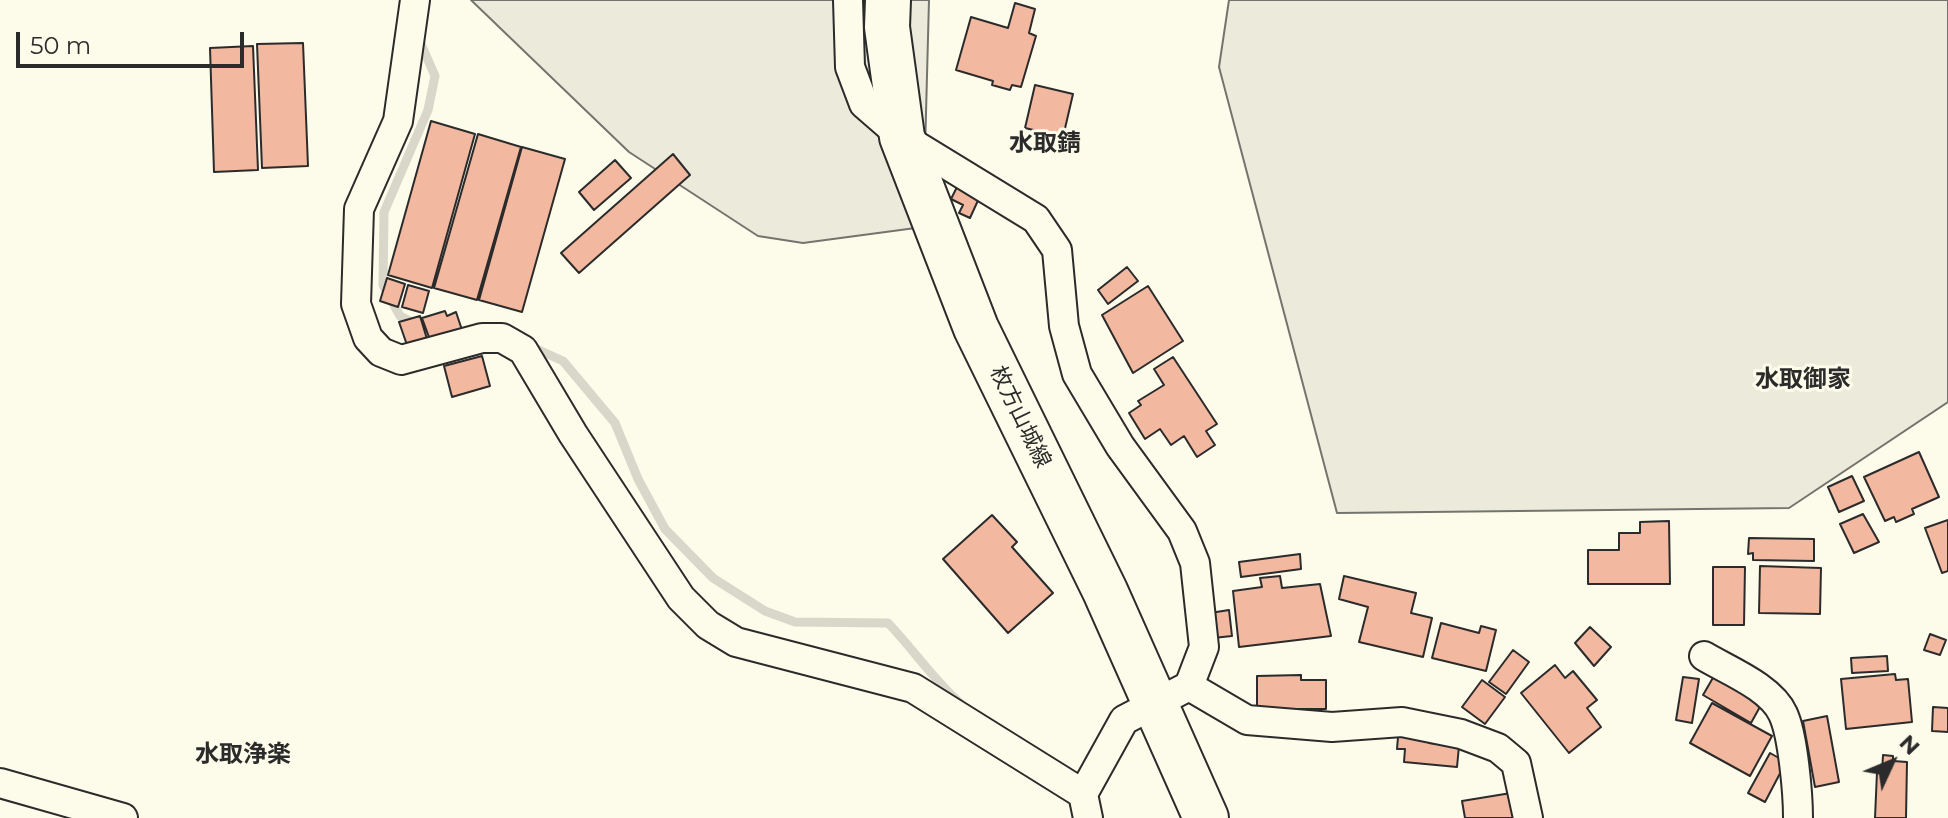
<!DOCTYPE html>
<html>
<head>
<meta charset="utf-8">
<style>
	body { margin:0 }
	#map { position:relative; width:1948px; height:818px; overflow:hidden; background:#fdfbea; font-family:Montserrat,sans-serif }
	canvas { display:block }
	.north { position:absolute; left:1852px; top:722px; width:80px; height:80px; -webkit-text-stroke:6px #fdfbea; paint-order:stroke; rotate:46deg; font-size:22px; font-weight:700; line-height:32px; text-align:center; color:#2b2b2b }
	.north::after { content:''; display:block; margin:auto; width:28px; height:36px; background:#2b2b2b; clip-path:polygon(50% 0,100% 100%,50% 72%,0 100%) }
	.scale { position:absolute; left:16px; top:32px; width:228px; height:36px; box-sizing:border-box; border:4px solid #2b2b2b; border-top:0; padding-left:10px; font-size:24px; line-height:28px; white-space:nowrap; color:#2b2b2b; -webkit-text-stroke:6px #fdfbea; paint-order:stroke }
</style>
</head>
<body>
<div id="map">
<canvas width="1948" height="818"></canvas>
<div class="north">N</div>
<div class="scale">50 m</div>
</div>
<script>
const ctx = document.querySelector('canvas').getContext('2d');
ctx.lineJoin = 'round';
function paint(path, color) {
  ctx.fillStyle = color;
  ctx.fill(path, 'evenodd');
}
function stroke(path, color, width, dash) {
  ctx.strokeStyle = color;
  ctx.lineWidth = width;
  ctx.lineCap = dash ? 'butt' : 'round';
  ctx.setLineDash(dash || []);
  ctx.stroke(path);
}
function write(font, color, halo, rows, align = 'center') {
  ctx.font = font + ' Montserrat,"Noto Sans JP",sans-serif';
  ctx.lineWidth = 6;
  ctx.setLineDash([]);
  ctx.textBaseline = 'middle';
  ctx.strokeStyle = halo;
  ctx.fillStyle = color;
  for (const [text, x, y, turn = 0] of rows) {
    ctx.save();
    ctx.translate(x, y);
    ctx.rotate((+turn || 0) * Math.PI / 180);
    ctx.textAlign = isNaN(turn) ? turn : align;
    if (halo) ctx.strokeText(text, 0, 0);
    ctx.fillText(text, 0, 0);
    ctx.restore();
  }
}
const green = new Path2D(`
	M471,0h458l-6,227 -120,16 -45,-7 -129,-84z
	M1229,0h719v402l-159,106 -452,5 -118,-446z`);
paint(green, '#ecebdb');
stroke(green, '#74746e', 2);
stroke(new Path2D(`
	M418,37l17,39 -7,34 -44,102 -1,73 17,31 37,19
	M530,346l33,15 52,62 23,56 27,50 48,49 52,33 30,11 93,1c25,26 45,56 72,80`), '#d8d7c9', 9);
const building = new Path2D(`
	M1015,3l20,6 -6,24 7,3 -15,51 -9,-2 -2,5 -18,-5 1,-4 -37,-11 15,-53 37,11z
	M303,43l5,123 -46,2 -5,-124z
	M253,46l5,124 -44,2 -4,-124z
	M1035,85l38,9 -10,43 -38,-9z
	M431,121l44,13 -43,154 -44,-13z
	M478,134l43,13 -44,153 -43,-12z
	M522,147l43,12 -43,153 -43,-12z
	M673,154l17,21 -111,98 -18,-20z
	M615,160l16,18 -37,32 -15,-18z
	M958,185l22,11 -10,22 -11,-5 4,-8 -12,-6z
	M1127,267l11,14 -30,23 -10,-14z
	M387,278l18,6 -7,23 -18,-6z
	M408,285l21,6 -6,22 -21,-6z
	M1148,286l35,55 -50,32 -31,-58z
	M445,311l2,5 9,-4 6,18 -32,10 -8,-22z
	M420,316l7,23 -20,6 -8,-23z
	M482,356l8,30 -38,11 -8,-31z
	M1173,357l44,67 -11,7 9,14 -18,12 -13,-21 -13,9 -11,-16 -15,10 -16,-26 12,-8 -3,-4 26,-16 -10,-16z
	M1919,452l20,45 -27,12 2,5 -18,8 -2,-5 -9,4 -21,-44z
	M1852,476l12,25 -25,11 -11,-25z
	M1863,514l16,28 -25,11 -14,-29z
	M992,515l25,27 -5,5 41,46 -45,40 -65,-74z
	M1948,520v51l-6,2 -17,-45z
	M1669,521l1,63h-82v-34h31v-17h21v-11z
	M1749,538l65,1v22l-61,-1v-7l-5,1z
	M1300,554l1,15 -60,8 -2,-15z
	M1760,566l61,2 -1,46 -61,-1z
	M1713,567h32l-1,58h-31z
	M1280,576l2,12 38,-4 11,52 -92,11 -6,-56 29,-4 -2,-9z
	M1344,576l72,17 -5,20 21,5 -9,39 -64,-15 9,-35 -29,-8z
	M1229,610l3,26 -19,2 -3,-25z
	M1441,623l38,10 2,-7 15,4 -10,41 -54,-13z
	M1590,627l21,20 -17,19 -19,-23z
	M1930,634l16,6 -6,15 -16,-5z
	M1513,650l16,12 -23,32 -17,-12z
	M1887,656l1,15 -36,2 -1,-15z
	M1555,665l10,13 8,-7 24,29 -10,8 14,19 -32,26 -48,-60z
	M1895,674l1,6 12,-1 4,43 -66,7 -5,-50z
	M1301,675v5h25v29h-69v-33z
	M1714,676l47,29 -10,18 -48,-28z
	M1683,677l16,2 -7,44 -16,-3z
	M1482,680l23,17 -20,27 -23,-17z
	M1712,703l60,33 -22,40 -60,-33z
	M1933,707l15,1v24l-16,-1z
	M1827,716l12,66 -24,5 -12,-66z
	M1407,734l22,2v7l30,3 -2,21 -53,-5 1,-13h-8l1,-12h8z
	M1770,753l16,9 -21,40 -17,-9z
	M1883,755l10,1v5l14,1 -1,56h-31l2,-46 5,1z
	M1511,793l4,25h-50l-3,-17z`);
paint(building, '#f2b8a0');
stroke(building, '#2b2b2b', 2);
const minor = new Path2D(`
	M415,0l-17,121 -39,88 -3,95 12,34 13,14 20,8 81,-22h20l21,12 50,84 108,164 27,27 28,17 177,46 170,106
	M848,0l2,67 14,37 38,33 134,82 21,31 7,76 13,48 43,72 62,85 13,32 9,84 -15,39 -65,34 -41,74 5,24
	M1704,656c23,14 67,31 79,58 10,21 15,80 15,104
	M1189,686l58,34 85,7 70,-5 59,12 37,14 18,15 12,55
	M0,783l123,35`);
const primary = new Path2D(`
	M888,0l-1,27 15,110 74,191 129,263 101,227`);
stroke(minor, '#2b2b2b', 32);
stroke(primary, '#2b2b2b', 48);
stroke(minor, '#fdfbea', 28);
stroke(primary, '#fdfbea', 44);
write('22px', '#2b2b2b', '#fdfbea', [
	["枚方山城線",1020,417,64]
]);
write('bold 24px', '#2b2b2b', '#fdfbea', [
	["水取錆",1045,144],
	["水取御家",1803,380],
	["水取浄楽",243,755]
]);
</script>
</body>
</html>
